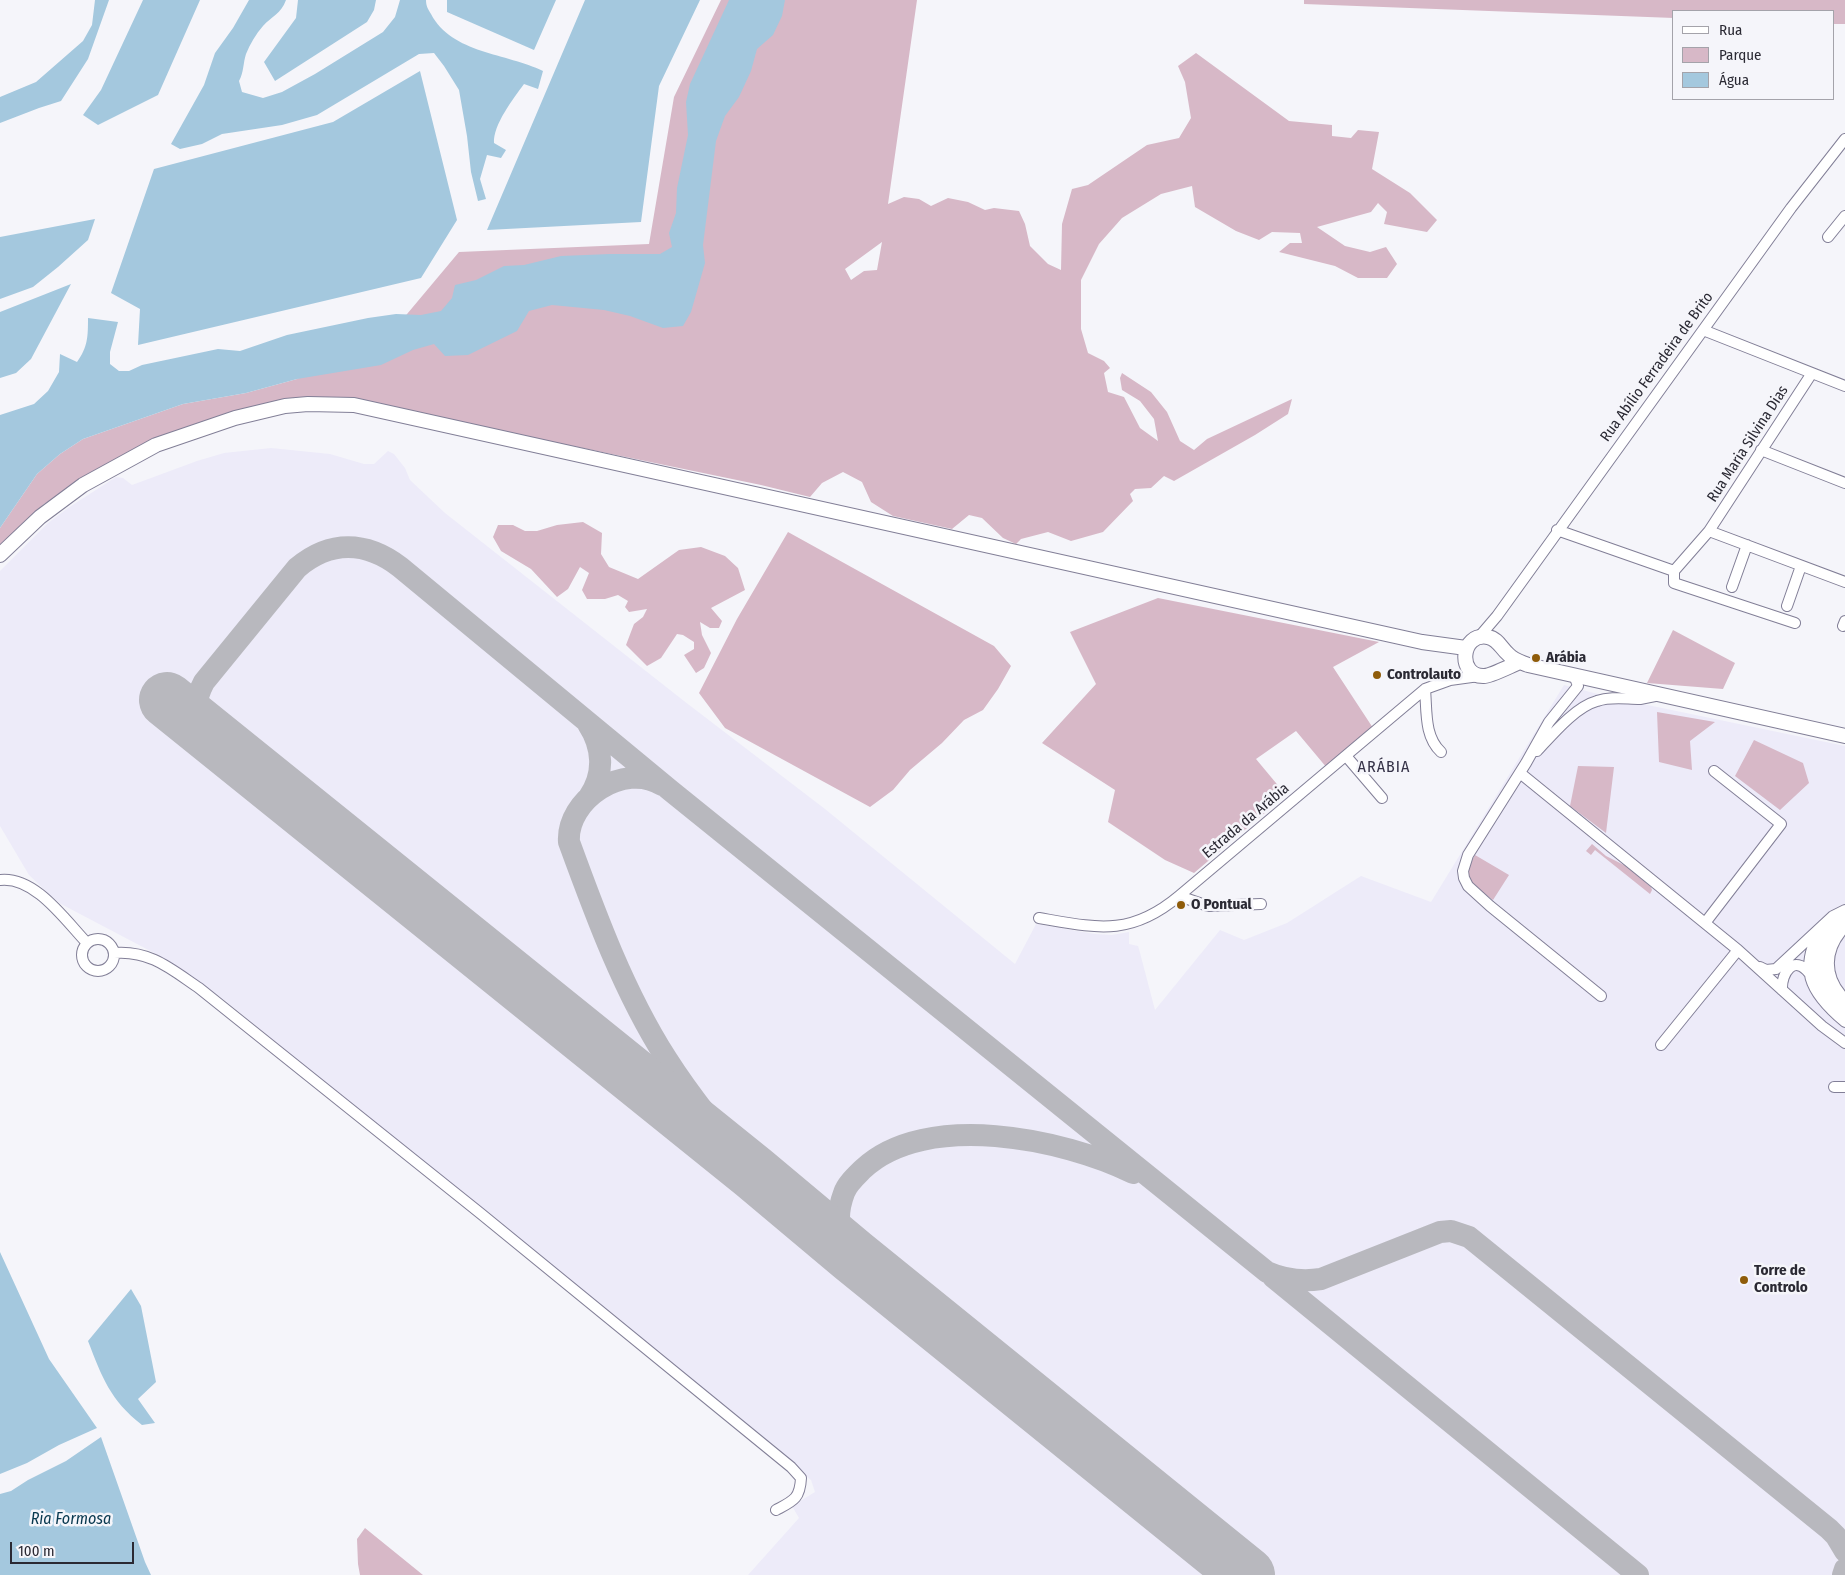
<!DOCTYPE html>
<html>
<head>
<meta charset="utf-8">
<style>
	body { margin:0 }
	#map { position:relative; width:1845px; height:1575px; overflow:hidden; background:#f5f5fa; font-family:"Fira Sans Condensed",sans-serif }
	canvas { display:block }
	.legend { position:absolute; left:1672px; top:10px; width:162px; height:90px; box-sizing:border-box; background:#f5f5fa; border:1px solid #a4a3aa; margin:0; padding:6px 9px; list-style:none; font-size:15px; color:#2a2933 }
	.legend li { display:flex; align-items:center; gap:10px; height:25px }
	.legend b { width:25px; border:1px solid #a4a3aa }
	.scale { position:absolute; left:10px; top:1542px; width:124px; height:22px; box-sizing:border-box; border:2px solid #2a2933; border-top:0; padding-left:6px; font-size:15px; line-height:18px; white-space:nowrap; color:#2a2933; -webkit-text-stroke:4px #f5f5fa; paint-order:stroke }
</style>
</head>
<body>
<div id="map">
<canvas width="1845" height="1575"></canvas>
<ul class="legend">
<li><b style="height:6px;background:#fff"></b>Rua</li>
<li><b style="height:14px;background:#d7b8c7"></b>Parque</li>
<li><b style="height:14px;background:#a4c8de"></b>Água</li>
</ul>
<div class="scale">100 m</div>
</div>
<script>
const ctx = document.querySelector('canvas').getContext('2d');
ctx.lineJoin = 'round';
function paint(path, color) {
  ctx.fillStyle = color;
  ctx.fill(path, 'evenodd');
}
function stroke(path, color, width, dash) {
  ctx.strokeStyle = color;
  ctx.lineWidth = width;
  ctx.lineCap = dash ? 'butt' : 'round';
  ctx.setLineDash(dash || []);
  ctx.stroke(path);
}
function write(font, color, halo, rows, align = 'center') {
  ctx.font = font + ' "Fira Sans Condensed",sans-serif';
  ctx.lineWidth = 5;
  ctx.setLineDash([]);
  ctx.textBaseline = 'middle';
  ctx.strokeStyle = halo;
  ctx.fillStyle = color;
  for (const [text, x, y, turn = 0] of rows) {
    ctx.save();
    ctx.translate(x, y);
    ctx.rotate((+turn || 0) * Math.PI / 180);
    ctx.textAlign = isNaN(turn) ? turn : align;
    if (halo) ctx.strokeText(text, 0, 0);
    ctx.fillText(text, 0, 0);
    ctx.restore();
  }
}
paint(new Path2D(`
	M271,448l59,6 34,10h10l14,-13 6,3 11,14 5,12 35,33 239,188 141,108 190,155 21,-40 59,10 17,1 17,-3v12l9,2 1,3 16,61 65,-80 24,10 43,-17 74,-47 70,26 133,-217 45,12 236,49v829h-1097l51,-57 -7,-12 23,-14 -4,-12 -588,-481 -65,-44 -97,-51 -11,-9 -21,-20 -29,-49v-255l48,-48 20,-15 48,-31 7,1 9,7 65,-24 27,-8z`), '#edebf9');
paint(new Path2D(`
	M721,0h196l-29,204 16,-7 15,2 12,7 17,-8 20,4 17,8 9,-2 25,3 6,13 5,22 18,18 13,6 1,-46 10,-35 16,-4 59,-40 32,-7 12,-20 -6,-36 -7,-16 18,-13 93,68 43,4v11l19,2 7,-8 21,2 -7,37 38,24 27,27 -10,12 -43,-8 3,-12 -9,-9 -7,9 -54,15 28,19 25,6 16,-5 11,17 -10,14h-29l-23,-12 -56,-14 11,-9h12l-2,-10 -28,-1 -13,8 -23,-9 -41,-24 -3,-21 -31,8 -39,24 -23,26 -18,36v49l7,24 16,8 6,7 -6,5 4,19 16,5 16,31 18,13 -4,-22 -14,-18 -18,-11 -2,-12 2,-5 29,19 16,20 13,29 14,9 13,-11 85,-40 -4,15 -33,21 -81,46 -10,-5 -13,12 -16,1 -5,5 3,7 -30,31 -32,9 -23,-9 -27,7 -5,5 -13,-6 -21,-20 -13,-3 -17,14 -59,-13 -22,-14 -9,-20 -19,-10 -21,11 -12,14 -49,-12 -415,-86 -201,46 -101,59 -44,42v-18l37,-54 23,-20 23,-15 100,-35 63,-11 51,-14 105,-59 57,-68 190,-8 25,-147zM882,242l-5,28 -13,1 -13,9 -6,-11z
	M1304,0h541v24h-11v-13h-160v7l-370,-14z
	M583,522l19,11 -1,21 8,13 29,12 41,-29 22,-3 24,9 13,12 7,22 -34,18 11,13 -3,7h-9l-10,-6 2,13 9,18 -7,15 -8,5 -12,-18 10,-6v-7l-11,-7 -6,-1 -16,24 -14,8 -21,-21 8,-21 9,-7 4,-8 -18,3 -4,-5 3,-6 -10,-6 -13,4h-18l-5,-9 7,-17 -9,-6 -12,22 -11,8 -26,-28 -30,-18 -8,-14 5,-12h15l12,6h12l20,-6z
	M788,532l206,114 17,20 -13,23 -15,21 -19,10 -22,23 -32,27 -17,20 -23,17 -145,-79 -26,-35 38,-74z
	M1158,598l221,44 -46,25 40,61 -46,40 -31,-37 -40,28 30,36 -92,78 -29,-13 -57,-38 7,-32 -73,-47 54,-59 -26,-52z
	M1673,630l62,33 -12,26 -76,-6z
	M1657,712l58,10 -25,19 2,29 -33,-8z
	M1754,740l49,23 6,20 -29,27 -45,-34z
	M1578,766l36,1 -8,66 -36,-27z
	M1592,844l14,12 20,10 25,21 1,3 -2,4 -55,-44 -4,5 -5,-4z
	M1475,855l34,20 -16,25c-20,-15 -33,-19 -18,-45z
	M365,1528l58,47h-63l-2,-11 -1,-25z`), '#d7b8c7');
paint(new Path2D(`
	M95,0h14l-21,59 -27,42 -22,7 -39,15v-26l36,-15 47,-41 9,-16z
	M143,0h57l-42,95 -60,30 -15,-10 18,-25z
	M249,0h37c-5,14 -14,16 -23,26 -7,8 -13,18 -17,28 -3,9 -2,18 -7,27l3,11 21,6 19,-6 33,-18 68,-42 12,-15 5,-17h26c0,6 2,9 5,14 21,40 76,39 112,57l-5,18 -14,-5c-11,15 -31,41 -30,59l12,7 -5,8 -14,-3 -7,24 6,20 -8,2 -7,-29 -4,-36 -8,-46 -15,-24 -10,-13 -15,1 -102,61 -35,10 -60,9 -20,10 -22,5 -9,-5 33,-59 11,-32 18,-25z
	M298,0h78l-2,10 -7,12 -92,59 -11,-19 32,-44z
	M447,0h109l-22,50 -87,-38z
	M585,0h115l-41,86 -18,136 -154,8z
	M729,0h56l-3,16 -9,19 -16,14 -6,22 -12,26 -14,19 -9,25 -13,104 2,18 -14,49 -8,14 -20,2 -33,-12 -26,-6 -52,-5 -23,6 -12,20 -49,24 -23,1 -11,-12 -21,6 -32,15 -84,14 -51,14 -63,11 -100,35 -23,15 -23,20 -37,54v-113l34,-11 14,-13 11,-19 1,-18 17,8c11,-15 11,-26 11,-44l30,4 -8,30v12l9,7h10l13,-6 76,-16 22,2 47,-16 81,-17 28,-4 25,1 20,-4 11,-13 3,-13 21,-5 28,-14 20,-1 37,-9 49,-2h50l12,-7 -3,-14 7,-20 1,-25 11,-53 -2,-33 4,-18z
	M420,71l37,149 -36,58 -283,67 2,-36 -29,-16 43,-124 179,-47z
	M95,219l-7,21 -30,27 -25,20 -33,12v-62z
	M71,284l-40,75 -15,14 -16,5v-66z
	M0,1252l49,107 48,69 -38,17 -32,18 -27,11z
	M131,1289l10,17 15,76 -18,17 17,24 -13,2c-32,-25 -40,-48 -54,-84z
	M101,1437l44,125 6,13h-151v-81l11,-3 17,-11 38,-19z`), '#a4c8de');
stroke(new Path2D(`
	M588,724c15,23 17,50 1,73
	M205,730c-12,-16 -10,-31 -1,-48l93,-114c33,-28 69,-27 103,-1l271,224 596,481c18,8 34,10 54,7l119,-47 11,-1 18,6 360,292 7,7 9,15
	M662,785c-38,-24 -96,15 -93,57 27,74 55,150 97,216 26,41 57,78 88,115
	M853,1256c-15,-20 -18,-39 -9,-63 3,-9 12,-17 19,-24 63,-59 201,-30 270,4
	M1273,1277l365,298
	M1843,1575l2,-6`), '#b8b8be', 22);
stroke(new Path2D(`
	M167,700l587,473 99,83 394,319`), '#b8b8be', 56);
const street = new Path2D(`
	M1828,237l17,-21
	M1703,330l142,56
	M1761,450l84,33
	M1557,530l117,41 35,-40 136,51
	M1709,531l103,-158
	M1674,571v12l121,40
	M1732,587l15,-42
	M1787,606l14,-40
	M1843,626l2,-5
	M1479,637l18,-21 294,-408 54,-69
	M1574,675l4,11 -29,36 -23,41 -58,92 -5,16 1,7 4,8 22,20 111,90
	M1425,689c2,22 -1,47 16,63
	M1537,751c15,-16 38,-44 60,-50 14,-5 29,-2 43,-2 5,-1 10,-2 15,-3
	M1346,756l36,42
	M1520,773l218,177 -77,95
	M0,880c35,-4 65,40 87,63
	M1179,896l29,10 53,-2
	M1039,918c58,10 91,19 140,-22l246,-207 25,-9 29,-4
	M1705,923l76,-99 -67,-53
	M1823,925c-26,43 -14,67 22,97
	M1845,927c-21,22 -22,50 0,72
	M82 955a16 16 0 1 1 32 0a16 16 0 1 1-32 0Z
	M1738,950l84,76 23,17
	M114,953c36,-3 57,16 85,35l281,225 311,254 10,11c-1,21 -8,23 -25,32
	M1760,967l6,3 10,-1 57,-53 12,-6
	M1782,990c-1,-17 12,-36 27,-17
	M1834,1087h11`);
const secondary = new Path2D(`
	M0,555l40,-38 43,-32 73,-40 79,-27 50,-12 23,-2 46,1 1068,237 44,6
	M1520,662c-8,3 -29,14 -36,14 -27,1 -24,-44 4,-39 10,2 13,11 20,17 5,6 13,8 20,11l317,71
	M1845,918c-20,13 -34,42 -22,65 5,11 14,20 22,28`);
stroke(street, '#827f97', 12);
stroke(secondary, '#827f97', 16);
stroke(street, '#fff', 10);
stroke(secondary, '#fff', 14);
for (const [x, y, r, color] of [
	[1536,658,5,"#8f5c0a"],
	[1377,675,5,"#8f5c0a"],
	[1181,905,5,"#8f5c0a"],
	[1744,1280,5,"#8f5c0a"]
]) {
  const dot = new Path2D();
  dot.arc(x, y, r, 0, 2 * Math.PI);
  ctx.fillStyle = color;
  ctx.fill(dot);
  stroke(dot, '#f5f5fa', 2);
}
write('15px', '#2a2933', '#f5f5fa', [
	["Rua Abílio Ferradeira de Brito",1657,367,-54],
	["Rua Maria Silvina Dias",1748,444,-57],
	["Estrada da Arábia",1246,821,-40]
]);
write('bold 15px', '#2a2933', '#f5f5fa', [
	["Arábia",1546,658],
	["Controlauto",1387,675],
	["O Pontual",1191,905],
	["Torre de",1754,1271],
	["Controlo",1754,1288]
], 'left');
ctx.letterSpacing = '1px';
write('16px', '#363348', '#f5f5fa', [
	["ARÁBIA",1384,768]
]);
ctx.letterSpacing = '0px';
write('italic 16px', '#08384f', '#f5f5fa', [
	["Ria Formosa",71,1520]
]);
</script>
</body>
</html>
